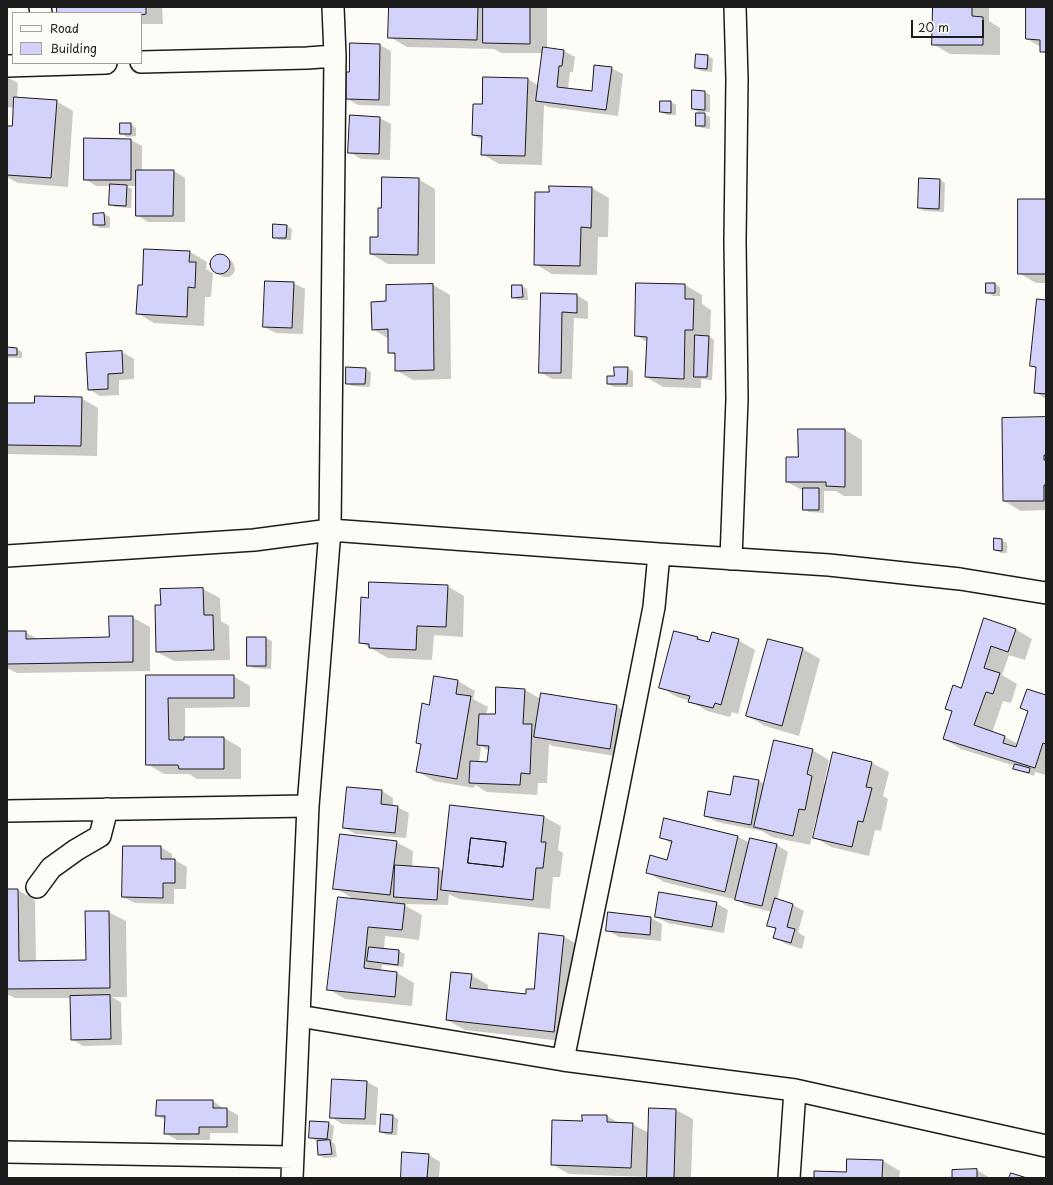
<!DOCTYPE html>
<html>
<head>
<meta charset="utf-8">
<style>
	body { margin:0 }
	#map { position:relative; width:1053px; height:1185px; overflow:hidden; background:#fdfcf7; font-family:"Playpen Sans",sans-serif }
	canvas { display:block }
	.frame { position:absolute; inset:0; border:8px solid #1c1c1c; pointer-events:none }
	.legend { position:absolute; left:12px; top:12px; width:130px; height:52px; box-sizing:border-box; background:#fdfcf7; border:1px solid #a3a29f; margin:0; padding:5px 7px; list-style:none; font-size:12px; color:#1c1c1c }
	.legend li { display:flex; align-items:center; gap:8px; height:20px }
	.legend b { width:20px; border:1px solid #a3a29f }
	.scale { position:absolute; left:911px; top:20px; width:73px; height:18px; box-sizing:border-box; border:2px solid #1c1c1c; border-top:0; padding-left:5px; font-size:12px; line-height:14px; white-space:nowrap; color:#1c1c1c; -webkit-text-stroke:3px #fdfcf7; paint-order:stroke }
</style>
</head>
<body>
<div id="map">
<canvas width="1053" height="1185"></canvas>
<div class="frame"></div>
<ul class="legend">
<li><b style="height:5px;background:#fdfcf7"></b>Road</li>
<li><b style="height:11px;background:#d2d2fa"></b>Building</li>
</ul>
<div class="scale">20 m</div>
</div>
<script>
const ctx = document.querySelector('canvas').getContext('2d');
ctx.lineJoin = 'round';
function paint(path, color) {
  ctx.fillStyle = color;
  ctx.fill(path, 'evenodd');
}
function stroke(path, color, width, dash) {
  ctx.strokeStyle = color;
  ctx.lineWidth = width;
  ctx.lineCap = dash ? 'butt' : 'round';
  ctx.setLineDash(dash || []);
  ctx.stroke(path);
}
paint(new Path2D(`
	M58,7h104l1,17h-22v-11h-83z
	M390,7h157v42l17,2 11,6 -2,15h-3l-2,17 24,3 19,-24 12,6 -5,42 -69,-9 -5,-2 -2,60 -43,-1 -17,-10v-14l-9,-5 10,-30 45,-26 11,7 4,-33h-42l-7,-4 -87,-2 -17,-10z
	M934,7h55v14l11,7v27l-50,-1 -17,-10z
	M1041,7h5v47l-5,-3v-4l-14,-8z
	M380,45l11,6 -1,55 -32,-1 -11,-6 3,-26z
	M708,56l5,3 -1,13 -11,-1 -5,-3z
	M7,77l11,6 -1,15 39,3 17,10 -5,76 -50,-4 -11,-6v-50h6l1,-19 -7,-1z
	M705,92l5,3v17h-12l-5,-3z
	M671,102l5,3v10h-9l-6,-3z
	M704,114l6,3v12l-8,-1 -5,-3z
	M351,116l29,2 11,6 -1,36 -29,-1 -12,-7z
	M131,124l5,4v8l-9,1 -6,-4z
	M131,140l11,6v25h32l11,7v44h-37l-11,-7v-29h-11l6,3 -1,19 -16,-1 -5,-3 1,-18h-15l-11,-7z
	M418,179l17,10v75h-47l-17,-10 8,-16 3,-29z
	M940,180l5,3 -1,29 -20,-1 -5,-3z
	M592,188l17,10 -1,39h-10l-1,38 -45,-1 -17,-10z
	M1046,200v83h-10l-17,-10z
	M104,214l6,3v11h-10l-6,-3v-10z
	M287,226l5,3 -1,11h-12l-5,-3z
	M190,252l17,10 -1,7 7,4 -2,24h-6l-1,29 -50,-3 -17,-10 6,-27z
	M221,255l11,6 2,4 1,5 -2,4 -4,3h-5l-10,-5 -3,-4v-5l1,-5 4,-2z
	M293,283l12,6 -2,45 -27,-1 -12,-6z
	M637,284l48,1 17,10v9l9,6 -1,27 4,3 -2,40 -11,-1v9l-38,-1 -17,-10 1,-35 -11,-7z
	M987,284h8l5,3v9h-7l-6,-4z
	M433,285l17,10 1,84 -38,1 -17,-10v-14l-7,-4v-13l-16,-10 14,-27z
	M522,286l5,3 1,11h-10l-5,-3z
	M542,294l35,1 11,7v17l-14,-1 -2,61h-20l-12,-7z
	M1046,301v98l-11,-7 2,-24 -6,-3z
	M7,348l10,1 5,3v6h-15z
	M122,352l12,7v20l-15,1v15l-19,1 -11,-7 -2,-35z
	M627,368l6,3v16h-19l-6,-3z
	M366,369l5,3 -1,15 -18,-1 -5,-3z
	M81,398l17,10 -1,48 -90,-2v-50h28z
	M1046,418v92l-25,1 -17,-10z
	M799,430h46l17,10v56h-18l-8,-5h-12v22l-15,-1 -5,-3v-18l-17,-9 12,-24z
	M1001,540l6,3v10h-6l-6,-3z
	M447,586l17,10 -1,41 -29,-2 -2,25 -44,-2 -28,-16 9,-43z
	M203,589l17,9 1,23 8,5 1,34 -56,1 -17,-9 5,-46 -1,-16z
	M132,617l18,10v44l-133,2 -10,-5v-36h18l14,8 71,-2z
	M985,619l30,10 17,10 -7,21 -16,-5 -7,20 15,9 -6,19 -8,-2 -11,32 13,4 13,7 11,-32 -7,-4 24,-12v79l-11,-3 -1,4 -14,-5 -5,-3v-2l-54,-17 -17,-10 9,-27 -7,-4 15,-19z
	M697,637l8,5 5,1 28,-3 17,10 -17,64 -6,-2 -2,5 -23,-6 -17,-10 -13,-4 -17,-10z
	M248,638h18l6,3 -1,28 -18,-1 -5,-3z
	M769,640l34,9 17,10 -21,77 -34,-10 -17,-10z
	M147,676h86l17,10v21l-65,1v30h39l17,10v31h-44l-8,-5h-25l-17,-10z
	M458,681l17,10 -2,8 15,8 -2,8h10l1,-27 28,2 16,9 75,7 17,10 -6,42 -74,-12 -4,-2 -2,39h-9l-1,12 -50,-3 -12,-7 -1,3 -40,-7 -17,-10 5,-26 -5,-2 13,-37zM481,746l8,5 -1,12h-9z
	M812,750l17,10 -5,23 2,2 46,-22 17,9 -6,24 5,3 -7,32 -6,-1 -6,26 -38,-9 -17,-10 4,-19h-2l-6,27 -38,-8 -10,-6 -45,-9 -12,-6 26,-20 28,-15 6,3z
	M382,791l11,7v8l4,1 12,6 -3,25 -50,-4 -12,-6z
	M544,817l17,9 -3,24 5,3 -3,24h-7l-3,32 -91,-10 -10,-5 -1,11 -46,-1 20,11 -3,25 -34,-4 -1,13 15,2 6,3 -2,13 -21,-2 -1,6 16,2 17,10 -2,23 -67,-7 -17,-10 26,-90 -19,-11 61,-46 17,9 -1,16 27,2 5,2z
	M665,819l73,18 12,6 1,-4 26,6 11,7 -11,48 16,5 11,6 -6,21 7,5 -3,12 -16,-5 -11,-7 2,-7 -9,-5 4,-13 -25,-6 -10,-6 -73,-18 -17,-10 21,-11 4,-17 -11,-7z
	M161,847l11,7v6h3l12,7 -1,22h-12v15l-39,-1 -12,-6z
	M7,890h11l17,10 1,62 51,-1 21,-49 18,9 1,76h-15l9,5 1,43 -39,1 -11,-7 -1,-41h-56l-8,-4z
	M716,903l12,7 -4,23 -56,-10 -12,-6z
	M609,914l42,4 11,6 -1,17 -42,-4 -12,-7z
	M540,934l24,3 17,9 -10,96 -106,-12 -18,-10 24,-45 17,10v6l39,4 8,-5z
	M367,1082l11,6 -2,37 -34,-1 -11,-7z
	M158,1101h55l11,8h3l11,6v18h-28v7h-33l-12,-7v-13l-8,-5z
	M676,1110l17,9 -2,59h-43v-1l-79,-3 -17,-10 31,-42v-6h24l12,7 13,1 17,9z
	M382,1115l11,1 5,3 -1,16h-10l-6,-3z
	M328,1123l6,3 -2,16 3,2 2,13 -13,1 -5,-3 -1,-15h-3l-5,-3z
	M429,1155l11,7 -1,16h-37z
	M883,1161l17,10 -1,7h-84l32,-5z
	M977,1170l13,8h-37z`), '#0003');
const building = new Path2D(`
	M57,7h89v7l-5,1v-2h-84z
	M389,7h89l-1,33 -89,-2z
	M483,7h47v37l-47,-1z
	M933,7h39v9l11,1v28h-51z
	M1026,7h20v45h-6v-12l-14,-1z
	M350,43l30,1 -1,56 -33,-1v-27h3z
	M543,47l21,3 -2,16h-3l-2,21 35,4 2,-26 18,2 -6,43 -70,-9z
	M696,54l12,1 -1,14 -12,-1z
	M483,77l45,1 -3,78 -44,-1 1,-19 -10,-1 1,-31h9z
	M692,90l13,1v19l-13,-1z
	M14,97l43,3 -6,78 -44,-3v-49h5z
	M660,101h11v12l-11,-1z
	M696,113h9v13h-9z
	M350,115l30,2 -1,37 -31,-1z
	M120,123h11v11h-11z
	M84,138l47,1v41h-47z
	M136,170h38l-1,46h-37z
	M382,177l37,1 -1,77 -48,-1v-17h8v-29h3z
	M919,178l21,1 -1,30 -21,-1z
	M110,184l17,1 -1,21 -17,-1z
	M549,186l43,1 -1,41 -10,-1 -1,39 -46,-1 1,-73h14z
	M1018,199h28v75h-28z
	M104,213l1,12h-12v-11z
	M273,224l14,1 -1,13h-13z
	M144,249l46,2 -1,11h7l-1,26 -7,-1 -1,30 -51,-3 2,-29h4z
	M210 264a10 10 0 1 1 20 0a10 10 0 1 1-20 0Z
	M265,281l29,1 -2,46 -29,-1z
	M636,283l49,1v15h9l-1,31h-8l-1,49 -39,-2 2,-40 -12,-1z
	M986,283h9v10h-9z
	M433,284l1,86 -39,1v-18h-7v-24l-16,1 -1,-28 15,-1v-16z
	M512,285h10l1,12 -11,1z
	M541,293l36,1v19l-15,-1 -1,61h-22z
	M1037,299l9,1v94l-12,-1 2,-26 -6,-1z
	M695,335l14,1 -2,41h-13z
	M7,347l10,1v7h-10z
	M122,351l1,22 -15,1v15l-20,1 -2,-37z
	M346,367l20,1 -1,16h-19z
	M614,367h14l-1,17h-20v-8h7z
	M35,396l47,1 -1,49 -74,-1v-42h27z
	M1046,417v38h-2v5h2v25h-2v16h-41l-1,-83z
	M798,429h47v58l-19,-1v-4h-40v-25h12z
	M803,488h16v22h-16z
	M994,538l8,1v12l-8,-1z
	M369,582l79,3 -2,42 -29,-1 -1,24 -47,-2v-4l-10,-1 2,-46 7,1z
	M203,588l1,27h9l1,35 -58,2 -1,-47h6l-1,-16z
	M109,616h24v46l-126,2v-33h19v8l83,-2z
	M984,618l32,11 -8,23 -17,-6 -7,22 16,5 -7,21 -7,-2 -12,33 31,11 -2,7 13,4 12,-36 -8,-3 7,-19 19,6v49l-3,-1 -8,25 -92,-29 9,-28 -7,-2 8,-24 8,3z
	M674,631l24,6 -1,2 12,3 3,-10 27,7 -18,66 -6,-2 -2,5 -25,-6 2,-6 -31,-8z
	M247,637h19v29h-19z
	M768,639l35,9 -21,78 -36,-10z
	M146,675h88v23h-66l1,42h15v-3h40v32h-45l-1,-4h-32z
	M434,676l24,4 -2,14 15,2 -14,83 -41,-7 5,-28 -5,-1 6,-40 7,2z
	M496,687l29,2 -2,35h9l-2,50 -9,-1 -1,12 -51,-2 1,-22 17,1 2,-16 -12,-1 2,-31h16z
	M541,693l76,12 -7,44 -76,-12z
	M774,740l39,9 -6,25 5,2 -7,34 -6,-1 -6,27 -39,-9z
	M833,752l39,10 -6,25 6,1 -9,34 -5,-1 -6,26 -39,-9z
	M1015,764l15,4 -1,5 -16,-4z
	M734,776l25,4 -8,45 -47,-9 4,-25 22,4z
	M347,787l35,3 -1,14 17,2 -3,27 -52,-5z
	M450,805l94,11 -3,26h5l-3,26h-7l-3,32 -92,-10zM471,838l35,4 -3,25 -35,-4z
	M664,818l74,18 -13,56 -79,-19 4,-18 17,5 5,-19 -12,-3z
	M340,834l57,7 -7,54 -57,-6z
	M471,838l35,4 -3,25 -35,-4z
	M750,838l27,6 -15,62 -27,-6z
	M123,846h38v13h14v24h-12v15l-41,-1z
	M395,865l44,3 -2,32 -43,-3z
	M7,889h11l1,72 67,-1 -1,-49h24l1,77 -103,1z
	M659,892l58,10 -5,25 -57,-10z
	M338,897l67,7 -3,26 -34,-3 -4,41 33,4 -2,25 -68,-7z
	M775,898l18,6 -6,23 8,2 -4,14 -18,-5 3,-10 -9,-2z
	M608,912l43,5 -1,18 -44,-4z
	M539,933l25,3 -10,96 -108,-12 5,-48 21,2 -2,14 56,6v-5h8z
	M369,947l30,3 -1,15 -31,-4z
	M110,995l1,44 -40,1 -1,-44z
	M332,1079l35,2 -2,38 -35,-1z
	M157,1100h56v8h14v19h-28v7h-35l1,-18h-9z
	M649,1108l27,1 -2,69h-27z
	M381,1114l12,1 -1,18 -12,-1z
	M582,1115h25v7l26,1 -2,45 -80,-3 1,-45 30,1z
	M310,1121l19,1 -2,17 -18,-1z
	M330,1140l2,14 -14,1 -1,-14z
	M402,1152l27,2 -2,24h-26z
	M847,1159l36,1 -1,18h-68v-7l32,1z
	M977,1169v9h-25v-8z
	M1011,1173l16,5h-18z`);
paint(building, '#d2d2fa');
stroke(building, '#1c1c1c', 1);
const street = new Path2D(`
	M40,7l1,6
	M141,62l166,-4 28,-2
	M7,66l99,-3
	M7,556l247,-16 76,-10 329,24 170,11 131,14 86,14
	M731,559l6,-160 -2,-158 2,-162 -2,-72
	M7,811l301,-5
	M37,887l14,-19 25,-18 24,-14 7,-27
	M299,1016l264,44 232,30 251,56
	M563,1060l49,-240 42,-213 5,-53
	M7,1152l286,5
	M292,1178l16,-372 22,-276 5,-474 -2,-49
	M789,1178l6,-88`);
stroke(street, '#1c1c1c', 24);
stroke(street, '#fdfcf7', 21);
</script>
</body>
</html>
